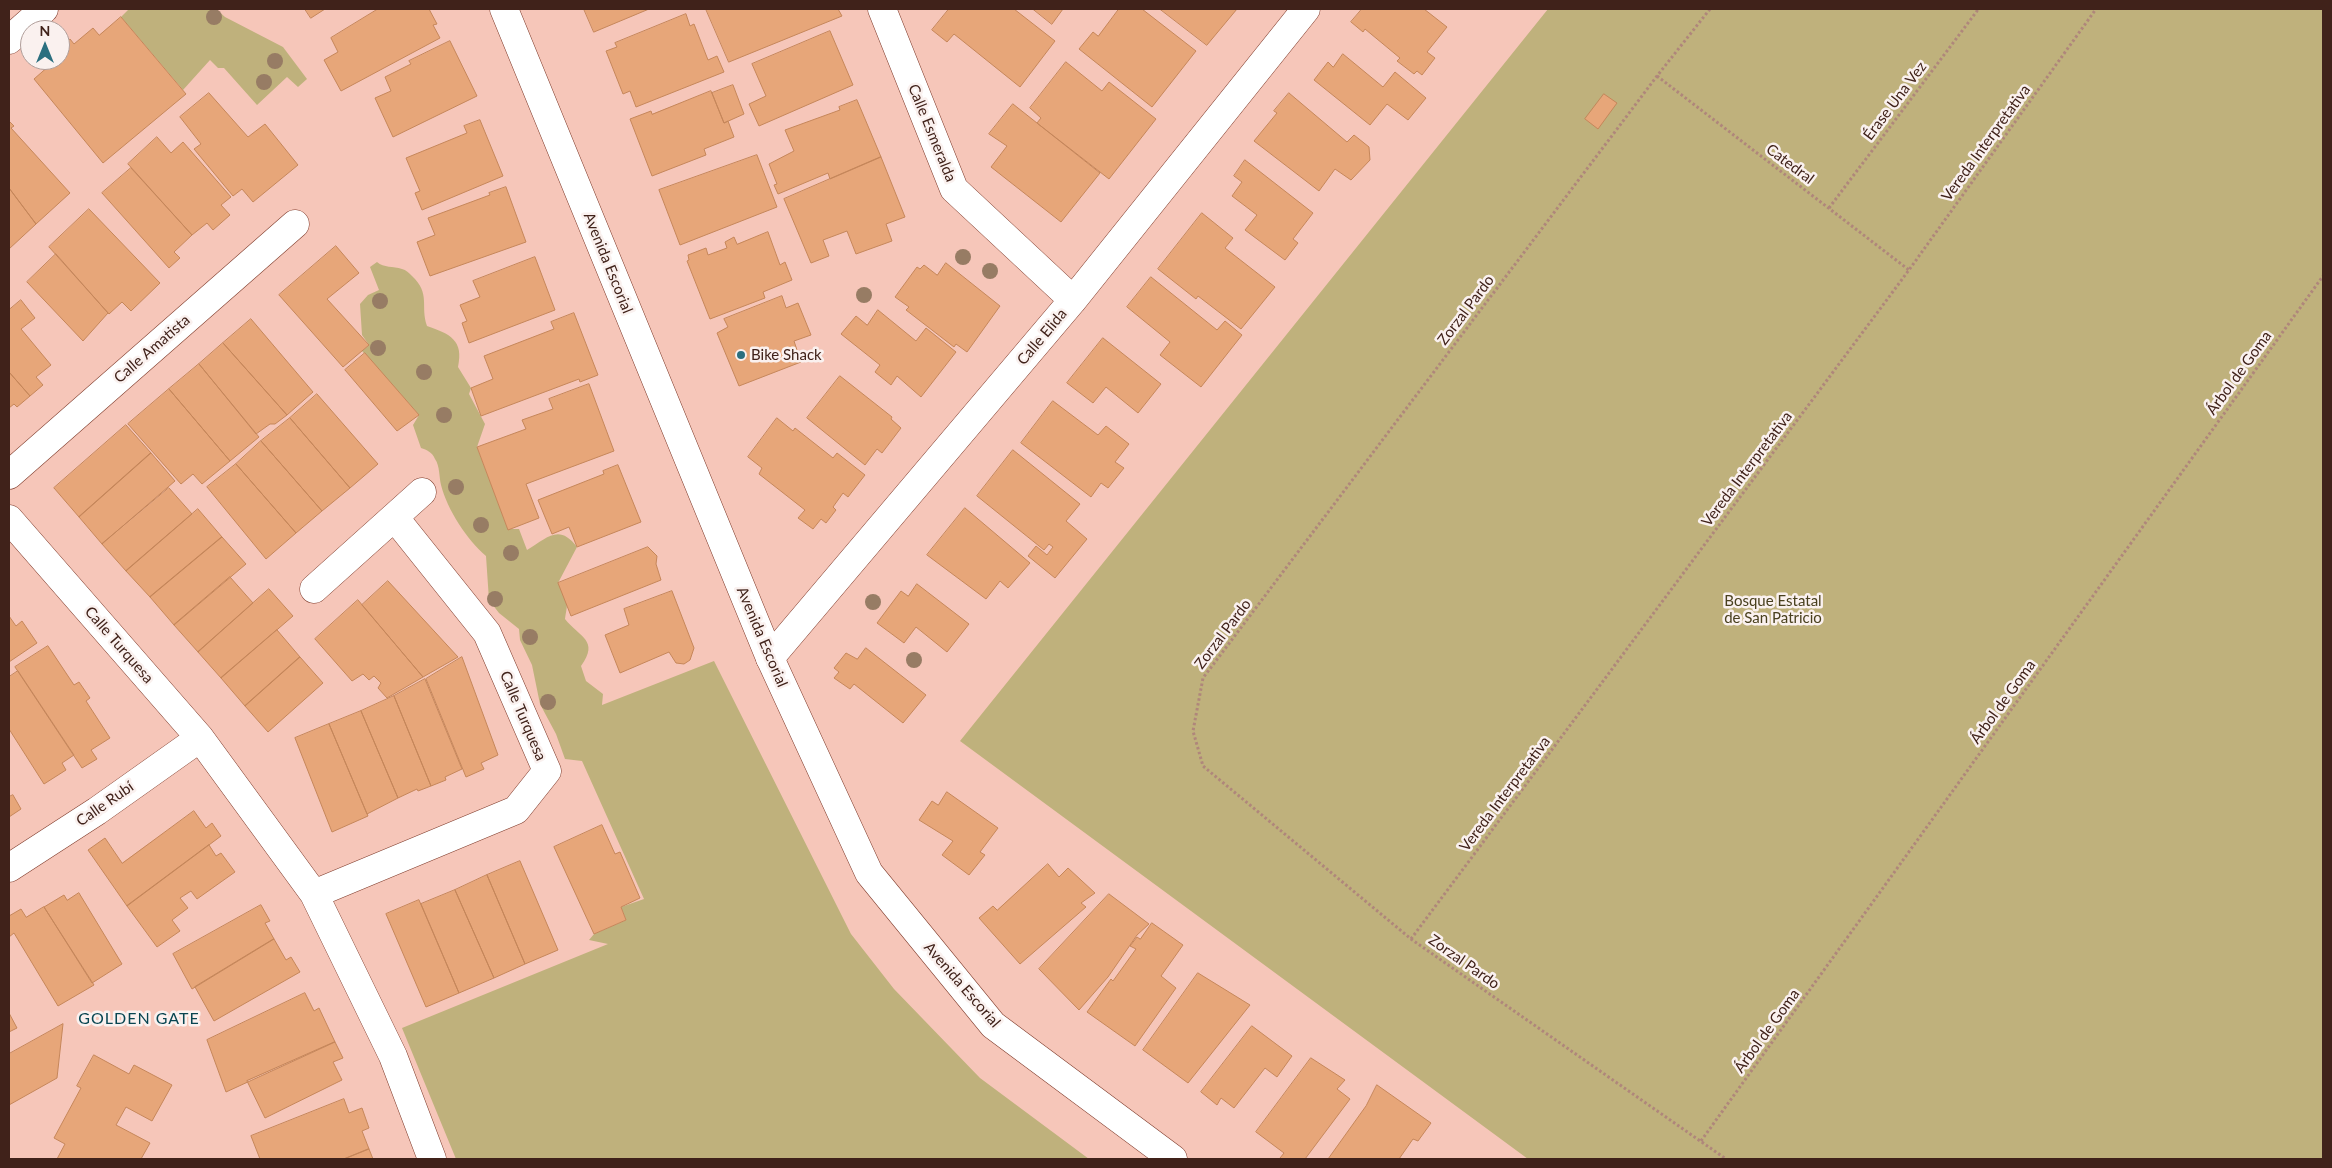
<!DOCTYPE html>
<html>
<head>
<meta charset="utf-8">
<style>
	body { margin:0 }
	#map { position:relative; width:2332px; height:1168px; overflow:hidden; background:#f6c6b9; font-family:Lato,sans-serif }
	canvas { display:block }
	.frame { position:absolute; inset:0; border:10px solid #40221a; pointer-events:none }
	.north { position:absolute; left:20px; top:20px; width:50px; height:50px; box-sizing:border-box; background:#faf1ef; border:1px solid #b09e9a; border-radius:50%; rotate:0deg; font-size:14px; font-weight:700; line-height:20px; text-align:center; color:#40221a }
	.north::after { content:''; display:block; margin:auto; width:18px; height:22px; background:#2b6f7f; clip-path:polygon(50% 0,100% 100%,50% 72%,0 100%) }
</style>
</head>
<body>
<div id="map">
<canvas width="2332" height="1168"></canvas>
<div class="frame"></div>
<div class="north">N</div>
</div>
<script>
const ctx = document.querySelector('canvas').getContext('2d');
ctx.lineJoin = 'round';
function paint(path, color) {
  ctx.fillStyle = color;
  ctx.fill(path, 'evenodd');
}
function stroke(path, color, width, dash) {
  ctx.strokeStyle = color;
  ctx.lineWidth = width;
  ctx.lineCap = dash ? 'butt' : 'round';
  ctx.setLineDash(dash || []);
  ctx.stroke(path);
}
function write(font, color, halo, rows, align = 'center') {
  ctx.font = font + ' Lato,sans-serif';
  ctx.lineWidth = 5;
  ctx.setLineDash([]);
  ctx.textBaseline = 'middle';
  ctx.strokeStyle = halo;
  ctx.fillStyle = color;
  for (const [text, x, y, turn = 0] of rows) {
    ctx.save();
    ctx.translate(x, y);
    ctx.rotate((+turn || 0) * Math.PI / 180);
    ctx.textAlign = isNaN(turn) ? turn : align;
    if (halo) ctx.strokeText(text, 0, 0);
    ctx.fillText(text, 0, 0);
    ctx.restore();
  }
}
paint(new Path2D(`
	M129,9h87l9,8 58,30 24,32 -9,8 -11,-10 -30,28 -33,-37h-6l-8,-8 -27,30 -62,-73z
	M1548,9h775v1150h-795l-568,-418z
	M377,262c7,6 16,4 25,7 4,1 7,4 10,7 19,18 8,30 15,50 23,8 37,14 31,41l13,21 -2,6 16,30 -8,23 31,82h11l8,21c20,-12 32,-27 50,-3l-19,36c13,8 9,24 7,36 14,18 35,21 16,47l5,15 17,13 -1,11 112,-44 137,273 43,55 86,89 109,81h-633l-54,-131 206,-84 -19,-4 5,-6 32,-14 -5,-13 23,-8 -62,-138 -17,-2 -9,-25 -16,-30 -8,-39 -12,-25 -1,-11 -20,-16 -10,-13 -3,-44c-19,-16 -39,-47 -45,-71 -2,-8 -1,-19 -6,-26 -3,-7 -8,-9 -14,-11l-8,-23 6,-10 -57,-64 7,-6 -7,-10 -2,-31 8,-9 11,-5 -9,-23z`), '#bfb17c');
const building = new Path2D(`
	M305,9h20l-14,9z
	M378,9h51l8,15 -4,1 7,13 -99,53 -17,-31 14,-8 -7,-14z
	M584,9h65l-55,23z
	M706,9h132l4,7 -113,46z
	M949,9h65l41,32 -35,46 -66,-53 -7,8 -15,-12z
	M1033,9h30l-11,15z
	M1119,9h23l54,42 -44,56 -73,-58 14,-17 5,4z
	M1160,9h77l-30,36z
	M1362,9h62l23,18 -20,25 8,6 -13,17 -5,-4 -3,3 -17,-13 3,-3 -35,-29 -2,3 -12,-10z
	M686,14l4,12 4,-2 14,36 9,-4 7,16 -88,35 -6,-16 -7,3 -17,-43 11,-4 -2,-4z
	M121,17l65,77 -83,69 -69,-84 16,-14 -4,-5h14v-12l10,-9 4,5 19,-16 6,7z
	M830,31l23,54 -94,41 -10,-22 17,-8 -14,-32z
	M450,41l27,55 -84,41 -18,-39 16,-7 -6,-14 26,-13 -2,-3z
	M1343,54l40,33 12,-15 31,26 -18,22 -21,-16 -17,21 -56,-45 14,-18 5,5z
	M1066,62l36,29 7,-9 47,37 -47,60 -72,-56 4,-5 -11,-10z
	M733,85l11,29 -20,9 -12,-30z
	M711,91l13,32 4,-2 6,16 -30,12 2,6 -54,21 -22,-57 21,-8 1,3z
	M209,93l39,44 17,-13 33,41 -45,37 -11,-13 -9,7 -39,-47 7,-5 -21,-27z
	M1289,93l58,49 7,-7 15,12 1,13 -19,20 -16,-11 -16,22 -65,-50 23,-28 -3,-2z
	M1604,94l13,9 -19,26 -13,-10z
	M857,100l24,57 -51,22 -2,-6 -50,21 -4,-9 3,-1 -8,-20 25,-13 -9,-21 55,-20 -1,-3z
	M1013,104l87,69 -39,49 -70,-55 16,-21 -18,-12z
	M480,120l23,56 -81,34 -7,-17 5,-2 -14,-33 61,-25 -3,-7z
	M9,121l5,5 -3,2 59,65 -34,31 -27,-36z
	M157,137l14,16 12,-11 48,55 -10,8 9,10 -17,15 -6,-7 -15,12 -64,-71z
	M757,155l20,52 -97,38 -21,-55z
	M881,157l24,60 -19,7 6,17 -36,13 -9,-23 -24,9 6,16 -18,7 -27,-64z
	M1245,160l68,53 -20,26 5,4 -13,17 -40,-30 12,-15 -25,-19 10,-14 -8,-6z
	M131,168l61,67 -18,17 6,6 -11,10 -67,-75z
	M506,187l20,55 -96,34 -13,-34 18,-7 -7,-17 62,-23 -1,-2z
	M9,188l27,36 -27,25z
	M89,209l71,74 -29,28 -9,-9 -13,12 -60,-67z
	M1202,213l31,25 -8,10 50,39 -34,42 -43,-33 -2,3 -38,-30z
	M768,232l12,33 5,-3 7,18 -29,12 2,6 -55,21 -23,-58 2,-1 -1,-5 18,-7 2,7 19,-7 -2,-6 9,-5 3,7z
	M336,246l23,27 -32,26 42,46 -26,22 -64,-72z
	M56,254l52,59 -25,28 -56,-59z
	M535,257l20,53 -86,33 -7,-20 5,-2 -7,-16 20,-8 -7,-16z
	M946,263l54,43 -33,46 -11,-8 -2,3 -48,-37 3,-3 -14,-10 22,-30 3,2 4,-4 13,10z
	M1151,277l66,53 8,-9 17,14 -41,52 -41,-32 10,-13 -43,-35z
	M782,296l4,12 12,-5 13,32 -17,6 7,21 -62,24 -22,-53 11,-6 -4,-8z
	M21,300l14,18 -14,11 30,36 -15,12 7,8 -13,11 -21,-24v-62z
	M878,310l38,31 10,-13 30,24 -35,45 -24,-21 -6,9 -16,-13 5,-7 -39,-31 15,-18 11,9z
	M574,313l24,62 -18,7 -1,-3 -98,37 -10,-28 22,-9 -9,-23 70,-27 -3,-7z
	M251,319l62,73 -26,23 -64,-72z
	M1103,338l58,46 -23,29 -32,-26 -13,16 -26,-20z
	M223,343l64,72 -12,9h-5l-14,10 -57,-70z
	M365,353l54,62 -22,16 -52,-61z
	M199,364l60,73 -29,24 -61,-72z
	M9,372l21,24 -13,11 -3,-3 -5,4z
	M840,376l52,41 -1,2 10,9 -19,25 -5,-4 -12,16 -58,-47z
	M589,384l25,67 -88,33 13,34 -31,12 -31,-83 49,-18 -4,-9 31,-11 -4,-10z
	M169,389l61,72 -28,23 -9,-10 -12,10 -53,-60z
	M317,394l61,70 -28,24 -60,-70z
	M1053,401l45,34 8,-9 23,18 -14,18 9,6 -16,20 -7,-5 -10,14 -70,-54z
	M290,418l60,70 -28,23 -61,-70z
	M777,418l16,13 2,-3 38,30 4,-5 28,22 -17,22 -5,-4 -10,14 3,3 -10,13 -5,-4 -8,10 -15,-11 7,-8 -46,-36 3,-6 -14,-11z
	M126,425l25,28 -72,64 -25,-29z
	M261,441l61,70 -26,22 -60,-69z
	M1013,450l67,54 -14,17 21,18 -32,39 -27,-22 8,-10 11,9 6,-8 -4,-3 -5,6 -67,-54z
	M151,453l24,28 -73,63 -23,-27z
	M236,464l60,69 -30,26 -59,-72z
	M618,465l23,57 -64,25 -8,-20 -17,7 -14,-34 66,-26 -1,-3z
	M169,488l23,26 -66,57 -24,-27z
	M965,508l65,55 -22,25 -8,-7 -14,18 -59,-44z
	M198,509l24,28 -72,60 -24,-26z
	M222,537l24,27 -72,61 -24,-28z
	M648,547l9,9 -1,8 5,16 -90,36 -13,-33z
	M230,577l23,26 -55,49 -24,-27z
	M388,581l70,76 -35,20 -61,-72z
	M917,584l52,40 -22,28 -31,-25 -12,16 -27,-20 24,-32 7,5z
	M269,589l24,27 -72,62 -23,-26z
	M672,591l22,57 -4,12 -6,4 -8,-1 -7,-11 -49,21 -15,-38 24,-10 -5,-16z
	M358,600l65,77 -36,21 -9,-10 3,-5 -7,-7 -5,4 -6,-6 -11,7 -37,-42z
	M9,616l7,10 6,-5 15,22 -28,19z
	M277,630l23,27 -55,49 -24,-28z
	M48,646l26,39 5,-3 11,16 -4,3 24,37 -19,12 6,9 -15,9 -67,-101z
	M866,648l60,47 -23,28 -49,-39 -4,5 -16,-11 5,-6 -5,-4 12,-15 11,6z
	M300,657l23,26 -55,49 -23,-26z
	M462,657l36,98 -17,8 3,6 -18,8 -40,-98z
	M18,671l56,84 -12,8 4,7 -22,14 -35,-55v-52z
	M425,679l37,90 -17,8 1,3 -15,6 -37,-90z
	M394,696l37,90 -13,5 -1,-2 -19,9 -37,-87z
	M361,711l37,87 -31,16 -38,-90z
	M329,724l39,92 -36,16 -37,-94z
	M947,792l51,36 -18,24 5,3 -16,20 -27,-20 11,-14 -34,-21 13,-19 6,4z
	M13,795l8,14 -12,8v-20z
	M194,811l12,17 6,-5 9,13 -94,70 -39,-56 17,-12 17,25z
	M602,825l13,29 5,-2 20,46 -19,9 5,13 -32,14 -40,-87z
	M209,845l7,11 5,-3 14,19 -38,27 -6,-8 -11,7 8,10 -16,12 8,11 -23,16 -30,-41z
	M520,861l38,89 -33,14 -38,-89z
	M1048,864l11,13 9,-9 27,25 -14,10 5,4 -66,57 -41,-46 14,-12 4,4z
	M487,875l38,89 -31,14 -39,-88z
	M455,890l39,88 -35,15 -38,-89z
	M79,893l43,71 -30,19 -48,-76 20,-12 3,5z
	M1109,894l40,30 -12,11 -29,42 -29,33 -40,-41z
	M419,900l40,93 -33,14 -40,-93z
	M261,905l9,16 -5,2 9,16 -82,50 -19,-35z
	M44,907l50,78 -36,21 -44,-73 -5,4v-21l12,-7 5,8z
	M1152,923l31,22 -22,31 15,12 -41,58 -48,-34 24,-33 2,2 23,-32 -6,-3 7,-9 3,2z
	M274,939l12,21 5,-3 9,15 -86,49 -19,-34z
	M1198,973l52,32 -62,78 -45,-33z
	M305,993l9,18 5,-3 16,34 -109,50 -19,-52z
	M9,1013l8,15 -8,4z
	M63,1024l-6,54 -48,27v-51z
	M1252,1026l40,30 -15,21 -12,-9 -31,40 -13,-10 -4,7 -16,-13z
	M335,1042l8,16 -10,4 9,18 -77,38 -18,-37z
	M94,1055l35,19 5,-9 38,20 -20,36 -26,-14 -10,18 34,18 -9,16h-84l8,-15 -11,-6 27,-50 -4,-2z
	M1311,1058l34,22 -8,9 13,10 -45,60h-23l-2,-1 4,-5 -28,-21z
	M1377,1085l54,38 -13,18 -5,-2 -14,20h-71l38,-53z
	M344,1099l5,14 13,-5 7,20 -7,3 7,18 -25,10h-84l-9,-23z
	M369,1149l4,10h-29z`);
paint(building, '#e7a679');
stroke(building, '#c5865a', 1);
const minor = new Path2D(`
	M882,9l72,180 119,111
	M9,40l35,-31
	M9,475l286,-251
	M9,519l191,219 114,156 79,162 39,103
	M314,589l108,-97
	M770,658l303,-358 233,-291
	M9,868l88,-57 103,-73
	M314,894l202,-84 31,-39 -60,-138 -92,-115`);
const tertiary = new Path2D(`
	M504,9l266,649 99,215 124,152 180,134`);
stroke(minor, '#7f3b2b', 29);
stroke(tertiary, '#7f3b2b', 29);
stroke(new Path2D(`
	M1710,9l-53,67 -454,602 -10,53 10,35 208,173 315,220
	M1657,76l252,194
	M1829,208l148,-197 -3,-2
	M1411,939l498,-669 187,-261
	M1701,1141l622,-865`), '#af867b', 3, [2.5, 2.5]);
stroke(minor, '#fff', 28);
stroke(tertiary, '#fff', 28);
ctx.fillStyle = '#977c64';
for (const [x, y] of [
	[214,17],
	[275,61],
	[264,82],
	[963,257],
	[990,271],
	[864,295],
	[380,301],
	[378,348],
	[424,372],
	[444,415],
	[456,487],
	[481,525],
	[511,553],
	[495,599],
	[873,602],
	[530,637],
	[914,660],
	[548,702]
]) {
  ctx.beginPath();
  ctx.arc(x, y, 8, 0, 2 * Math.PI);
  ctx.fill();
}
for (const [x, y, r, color] of [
	[741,355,5,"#2b6f7f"]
]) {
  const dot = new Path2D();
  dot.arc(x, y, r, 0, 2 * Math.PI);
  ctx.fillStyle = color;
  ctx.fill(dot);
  stroke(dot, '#faf1ef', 2);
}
write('15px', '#40221a', '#faf1ef', [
	["Érase Una Vez",1895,101,-53],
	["Calle Esmeralda",932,133,68],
	["Vereda Interpretativa",1986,143,-54],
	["Catedral",1790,164,37],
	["Avenida Escorial",608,263,68],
	["Zorzal Pardo",1466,310,-53],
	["Calle Elida",1042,337,-50],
	["Calle Amatista",152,349,-41],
	["Árbol de Goma",2239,373,-54],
	["Vereda Interpretativa",1747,469,-53],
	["Zorzal Pardo",1223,634,-53],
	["Avenida Escorial",762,637,67],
	["Calle Turquesa",119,645,49],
	["Árbol de Goma",2003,702,-54],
	["Calle Turquesa",523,716,67],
	["Vereda Interpretativa",1505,794,-53],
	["Calle Rubí",105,804,-35],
	["Zorzal Pardo",1464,962,35],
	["Avenida Escorial",962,985,49],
	["Árbol de Goma",1767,1031,-54]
]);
write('15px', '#40221a', '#faf1ef', [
	["Bike Shack",751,355]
], 'left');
write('15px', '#49401e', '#faf1ef', [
	["Bosque Estatal",1773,601],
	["de San Patricio",1773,618]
]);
ctx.letterSpacing = '1px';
write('16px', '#084551', '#faf1ef', [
	["GOLDEN GATE",139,1019]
]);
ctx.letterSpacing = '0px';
</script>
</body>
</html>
